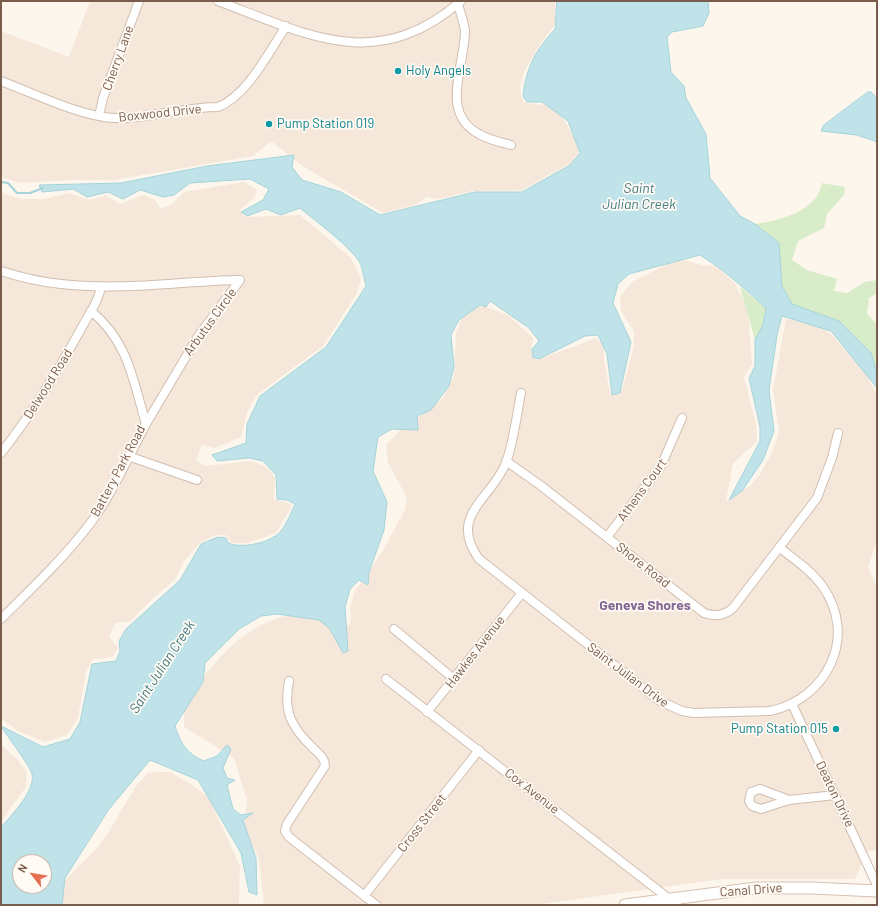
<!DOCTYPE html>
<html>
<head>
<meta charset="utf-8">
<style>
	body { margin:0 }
	#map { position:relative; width:878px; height:906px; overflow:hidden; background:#fdf6ec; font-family:Barlow,sans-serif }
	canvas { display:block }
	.frame { position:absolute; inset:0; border:2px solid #7a5c4d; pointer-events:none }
	.north { position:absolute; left:12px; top:854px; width:40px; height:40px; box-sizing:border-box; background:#fffaf3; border:1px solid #cabbb1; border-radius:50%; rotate:301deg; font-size:11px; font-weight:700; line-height:16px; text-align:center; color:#7a5c4d }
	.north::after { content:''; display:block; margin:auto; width:14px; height:18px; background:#e76f51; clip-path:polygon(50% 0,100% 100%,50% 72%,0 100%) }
</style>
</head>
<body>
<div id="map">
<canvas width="878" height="906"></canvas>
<div class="frame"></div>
<div class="north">N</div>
</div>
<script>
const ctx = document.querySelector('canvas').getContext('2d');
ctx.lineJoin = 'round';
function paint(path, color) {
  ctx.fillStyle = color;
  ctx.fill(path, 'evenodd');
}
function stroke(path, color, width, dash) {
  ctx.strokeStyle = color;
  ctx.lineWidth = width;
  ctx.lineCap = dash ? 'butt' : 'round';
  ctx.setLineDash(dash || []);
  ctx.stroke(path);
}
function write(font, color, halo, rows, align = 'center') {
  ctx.font = font + ' Barlow,sans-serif';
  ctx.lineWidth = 3.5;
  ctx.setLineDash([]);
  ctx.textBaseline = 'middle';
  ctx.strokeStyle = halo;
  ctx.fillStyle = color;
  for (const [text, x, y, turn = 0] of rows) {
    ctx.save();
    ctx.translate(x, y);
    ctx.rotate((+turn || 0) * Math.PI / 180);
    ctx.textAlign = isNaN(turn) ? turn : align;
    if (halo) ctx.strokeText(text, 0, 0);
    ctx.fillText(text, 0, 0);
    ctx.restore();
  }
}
paint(new Path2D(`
	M90,1h465v24l-14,18 -17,29 -4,13 1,12 3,5 7,2 20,1 8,7 16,27 4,13 -8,11 -49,27 -50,1 -34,8 -11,-2 -12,8 -32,8 -79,-46 -33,-26 -18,15 -139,24h-41l-53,3 -19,-6v-146l68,26z
	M244,182l13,8 -3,8 -14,12 4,7 56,-2 51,43 10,21 -5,16 -33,51 -66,49 -10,17 -6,25 -26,11 -13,-3 -6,15 9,6 47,-5 14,6 9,10 -1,22 14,4 4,3 -16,27 -28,10h-18l-4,-8h-10l-15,7 -17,19 -9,19 -22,18 -22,23 -15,2 -7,13 9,12 -5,8 -11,3h-9l-7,13 -8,46 -11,17 -22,7 -27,-11 -17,-13v-525l21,6h22l25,-6 20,7 17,-5 14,9 23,-9 12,5 6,9 11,-5 12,-12z
	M684,260l17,5 14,1 20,17 13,27 4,54 -8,13 12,47 1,18 -24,21 -7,39 25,-17 9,-11 11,-20 8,-22 -6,-42 13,-71 32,5 15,12 33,38 11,21v146l-9,26 9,21v262l-10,1 -12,28h-133l-188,26h-270l-5,-46 -15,-31 3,-28 -13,-42 -50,-31v-15l20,-36 22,-25 17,-15 18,-11 20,-8 19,-3 45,14 6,-5 -1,-16 5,-16 26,-37 24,-44 2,-12 -19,-35 -2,-18 22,-23 9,-4 26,-20 11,-22 2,-43 8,-20 9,-6h13l22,8 25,23 -2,11 6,11 59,-22 8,7v15l6,33 12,-2 12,-45v-15l-13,-20 -1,-15 13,-15 39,-19z
	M1,745l15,13 10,13v16l-25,34z
	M160,772h10l24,14 15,12 31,68 -1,39h-191l9,-17 40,-40 11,-15 28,-47 12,-13z`), '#f5e8da');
paint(new Path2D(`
	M822,183l23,4 -1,8 -17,19 -3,14 -26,13 -6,19 15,10 30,9 -3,12 13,2 18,-11 12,-2v13l-8,5 -2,16 10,10v49l-6,-20 -32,-32 -47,-17 -10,-18 -3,-43 -24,-19c25,-3 62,-13 67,-41z
	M740,287l26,21 -3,17 -8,15z`), '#d8ecc9');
const water = new Path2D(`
	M557,1h151l1,12 -6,13 -31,6 -5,5 4,35 13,14 2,12 20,36 4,44 30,38 15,8 24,19 3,43 10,18 47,17 32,32 6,20v15l-46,-57 -49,-15 -5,19 -8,55 5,41 -11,29 -21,31 -13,9 31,-59v-14l-11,-49 6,-12v-26l8,-15 3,-17c-21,-19 -42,-38 -66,-53l-71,19 -11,10 -5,19 18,39 -11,51 -8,2 -5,-41 -9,-19 -13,1 -46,23 -6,-2 -1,-8 7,-8 -10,-13 -39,-27 -4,6 -6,-2 -21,15 -8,15 3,32 -5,19 -18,24 -14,6 1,14 -26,-1 -14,8 -5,34 14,31 -3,28 -15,42 -1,13 -9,-5 -9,9 -5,18 3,44 -5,2 -13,-24 -11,-9 -42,-6 -16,2 -22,13 -34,34 -2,19 -28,44c5,17 13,29 29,35l13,-5 10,-11 4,4 -8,19 4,10 8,2 -8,5 6,24 8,6 12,-2 -10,7 13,38 1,37 -8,-3 -8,-39 -43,-73 -48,-20 -41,49 -44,69 -3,27h-61v-78c10,-11 35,-37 31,-53 -1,-7 -26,-39 -31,-48l42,21 27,-8 10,-17 12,-58 24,-3 4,-10 -1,-10 7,-12 54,-49 21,-36 17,-7 8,1 2,5c13,6 42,0 52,-11 6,-7 11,-19 15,-28l-8,-4 -10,-1 -1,-24 -13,-14 -14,-3 -32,3 -5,-6 34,-12 1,-19 13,-28 66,-49 40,-61c-2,-7 -3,-14 -5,-21 -7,-16 -47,-45 -61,-57l-19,7 -15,-6 -19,7 -6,-4 22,-12 6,-11 -19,-10 -60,4 -16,12 -11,2 -23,-7 -17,9 -15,-7 -21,5 -14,-8 -31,3 -3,-7 82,-2 86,-17 87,-11 -2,12 10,13 39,12 39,23 95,-23h47l48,-27 10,-12 -12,-32 -26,-19h-15l-4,-6c3,-29 13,-46 32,-67zM20,862h24v24h-24z
	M868,92h3l6,6v44l-20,-7 -36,-4 3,-6z`);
paint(water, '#bfe3e8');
stroke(water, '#a5d3da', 1);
stroke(new Path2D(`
	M1,182l7,1 9,10h13l13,-5`), '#a5d3da', 2);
const minor = new Path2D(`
	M218,1c90,34 159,73 243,0
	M458,4c2,8 6,18 7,27 0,34 -26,82 14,103 10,6 21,8 32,11
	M1,81c32,12 81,36 113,37 35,1 69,-11 104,-11 29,-11 51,-55 68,-81
	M99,116l4,-18 36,-97
	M1,271c19,6 40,11 60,13 59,7 120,-3 179,-4l-43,58 -51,86
	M521,393c-4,20 -8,54 -16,72 -15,35 -57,51 -26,94l181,142 22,10 11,2 77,-2c57,-12 88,-74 53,-124 -11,-16 -28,-27 -43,-39
	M1,453c31,-39 57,-82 81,-126 7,-13 17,-26 19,-41
	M128,456l69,24
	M506,461l34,24 164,128c11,4 20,3 29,-5l84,-110 15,-40 6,-25
	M607,537l54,-71 21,-48
	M1,619c30,-30 62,-60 88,-94 23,-30 39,-68 57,-101 -13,-44 -18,-83 -55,-113
	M394,629l60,50
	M386,679l291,226
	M289,681c-6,31 2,46 25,68 5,5 11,9 11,17l-38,58 -2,7 4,6 87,68
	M792,704l85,181
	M427,712l95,-119
	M789,800l-29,-11 -9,3 -2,9 3,5 9,3 28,-9 46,-5
	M364,896l115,-146`);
const secondary = new Path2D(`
	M625,905l131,-17h55l66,3`);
stroke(minor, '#d1beb0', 10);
stroke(secondary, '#d6c0b0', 13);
stroke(minor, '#fff', 8);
stroke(secondary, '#fff', 11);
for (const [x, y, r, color] of [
	[398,71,4,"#0f9aa8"],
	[269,124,4,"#0f9aa8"],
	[836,729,4,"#0f9aa8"]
]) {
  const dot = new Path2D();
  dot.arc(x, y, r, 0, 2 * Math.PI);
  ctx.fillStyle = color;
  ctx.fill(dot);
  stroke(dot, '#fffaf3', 1.5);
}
write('13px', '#7a5c4d', '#fffaf3', [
	["Cherry Lane",118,58,-70],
	["Boxwood Drive",160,113,-6],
	["Arbutus Circle",210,322,-54],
	["Delwood Road",48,384,-58],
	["Battery Park Road",118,471,-62],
	["Athens Court",642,490,-54],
	["Shore Road",643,565,38],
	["Hawkes Avenue",475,652,-52],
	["Saint Julian Drive",628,675,37],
	["Cox Avenue",532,791,38],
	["Deaton Drive",835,794,64],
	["Cross Street",422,823,-52],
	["Canal Drive",751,890,-4]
]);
write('13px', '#0d838f', '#fffaf3', [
	["Holy Angels",406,71],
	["Pump Station 019",277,124],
	["Pump Station 015",828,729,"right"]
], 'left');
write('italic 14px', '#437c86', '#fffaf3', [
	["Saint",639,188],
	["Julian Creek",639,204],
	["Saint Julian Creek",162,667,-57]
]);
write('bold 14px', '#846695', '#fffaf3', [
	["Geneva Shores",645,605]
]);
</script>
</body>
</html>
